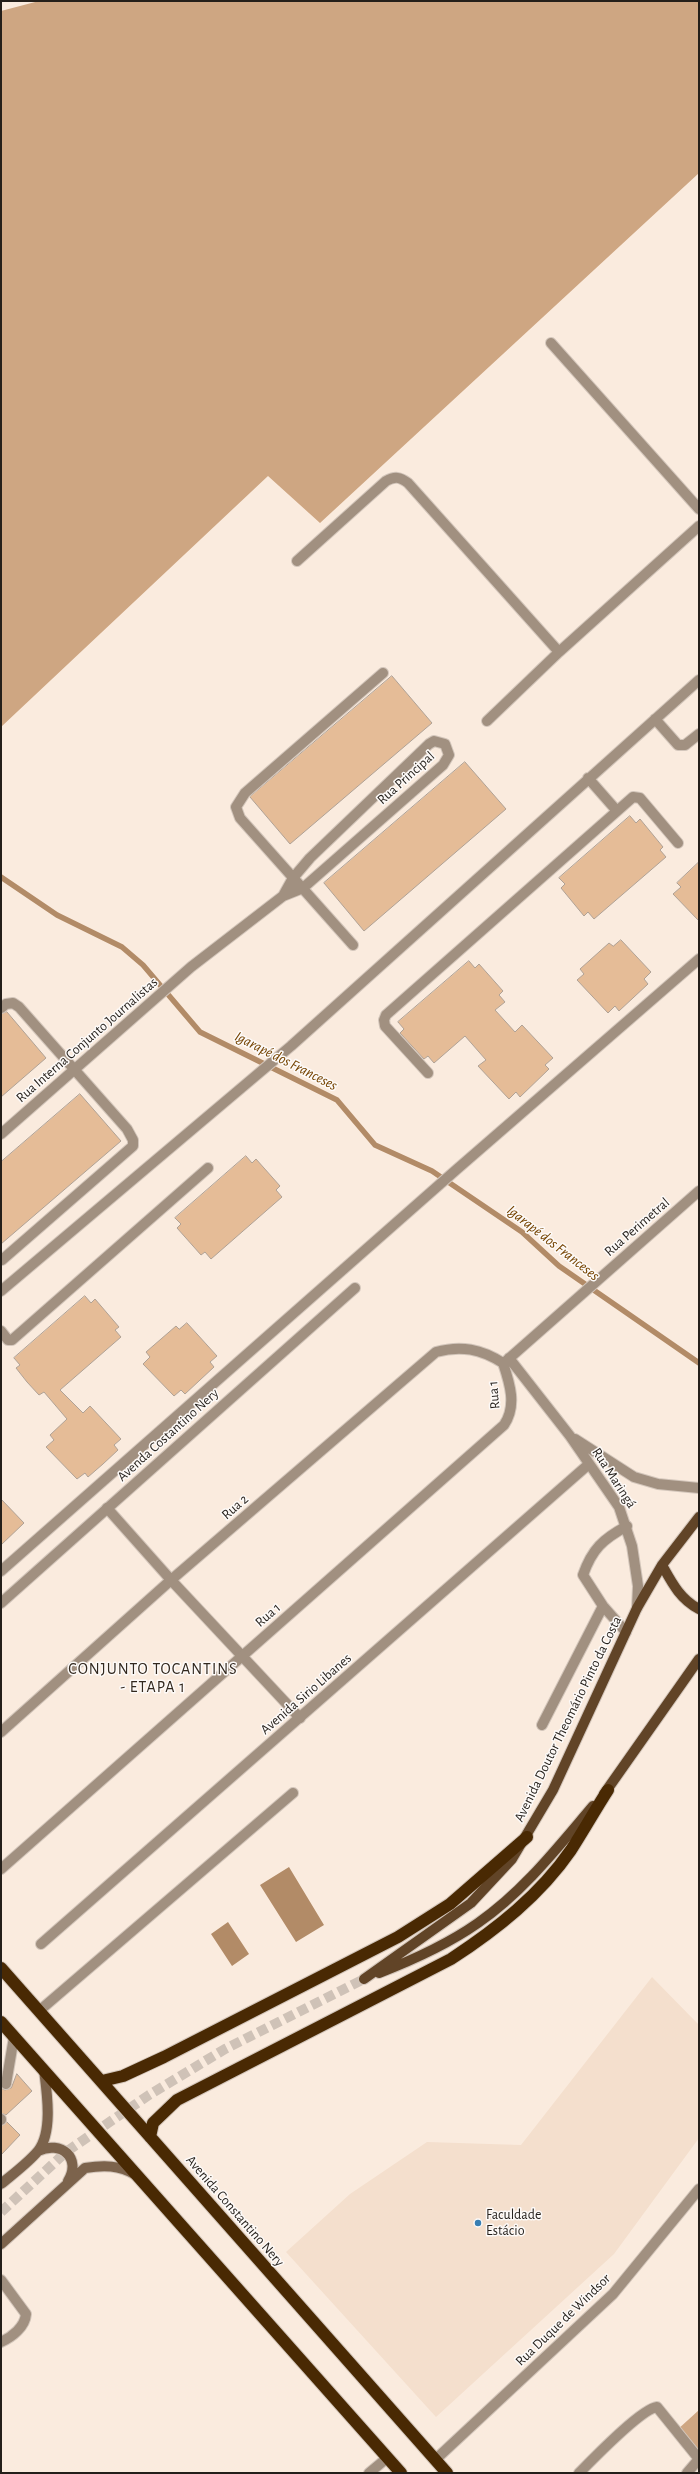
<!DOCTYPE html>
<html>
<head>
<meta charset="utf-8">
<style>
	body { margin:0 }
	#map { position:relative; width:700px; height:2474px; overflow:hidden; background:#faebde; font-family:"Alegreya Sans",sans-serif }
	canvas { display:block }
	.frame { position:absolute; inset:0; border:2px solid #241f1a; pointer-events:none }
</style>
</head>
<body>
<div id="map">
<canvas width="700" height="2474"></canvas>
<div class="frame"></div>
</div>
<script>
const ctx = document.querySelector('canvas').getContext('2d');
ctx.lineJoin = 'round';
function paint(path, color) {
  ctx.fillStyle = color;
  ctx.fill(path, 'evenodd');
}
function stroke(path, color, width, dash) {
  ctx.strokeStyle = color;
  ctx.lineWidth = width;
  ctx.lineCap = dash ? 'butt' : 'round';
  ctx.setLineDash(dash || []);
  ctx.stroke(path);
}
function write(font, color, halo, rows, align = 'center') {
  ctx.font = font + ' "Alegreya Sans",sans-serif';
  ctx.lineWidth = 3;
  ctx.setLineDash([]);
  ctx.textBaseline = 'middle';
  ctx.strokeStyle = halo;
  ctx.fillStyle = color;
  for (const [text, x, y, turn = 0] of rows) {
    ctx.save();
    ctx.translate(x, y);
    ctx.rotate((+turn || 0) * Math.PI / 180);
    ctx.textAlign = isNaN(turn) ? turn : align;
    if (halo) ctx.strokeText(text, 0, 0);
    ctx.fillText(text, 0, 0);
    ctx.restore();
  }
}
paint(new Path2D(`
	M652,1977l47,48v113l-85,116 -178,163 -150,-165 64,-58 77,-52 94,3z`), '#f4dfcd');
paint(new Path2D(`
	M39,1h660v172l-379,350 -52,-47 -267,251v-716z
	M699,2410v47l-22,-27z`), '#cea682');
paint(new Path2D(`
	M289,1867l35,58 -28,17 -36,-57z
	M228,1922l21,32 -17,12 -21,-32z`), '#b28b67');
stroke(new Path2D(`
	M1,877l56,38 65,32 21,18 57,67 137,68 38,45 57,26 90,61 37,34 140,97`), '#b28b67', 5.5);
const building = new Path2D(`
	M392,676l40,47 -142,121 -40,-47z
	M465,762l41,47 -142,122 -40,-48z
	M630,816l6,7 4,-4 23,28 -3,3 6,7 -72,62 -6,-7 -4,4 -23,-28 4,-4 -6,-6z
	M699,862v59l-26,-27 8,-7 -4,-4z
	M621,940l30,32 -7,7 4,5 -29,27 -4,-5 -7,7 -31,-33 7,-6 -4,-5 29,-26 4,3z
	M469,961l6,7 4,-4 24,27 -4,4 6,7 -10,8 20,22 7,-7 31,33 -8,7 4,4 -29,28 -4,-5 -7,7 -31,-33 8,-6 -21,-24 -31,27 -6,-7 -4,3 -24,-26 4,-4 -6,-7z
	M7,1012l39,46 -45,39v-83z
	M80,1094l41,47 -120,103v-82z
	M246,1156l6,7 4,-4 24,27 -4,4 6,7 -71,62 -6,-7 -4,3 -24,-27 4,-4 -6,-6z
	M85,1296l6,7 4,-4 24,28 -4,3 6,7 -61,53 23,23 7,-7 31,33 -7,6 4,5 -15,14 -15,13 -3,-4 -8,6 -31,-32 8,-7 -4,-5 17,-16 -23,-27 -5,3 -12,-13 -11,-14 4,-3 -6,-7z
	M187,1323l30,33 -7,6 4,5 -29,27 -4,-4 -7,6 -31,-32 7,-7 -4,-5 30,-26 3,3z
	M1,1499l23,24 -23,22z
	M17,2074l15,17 -26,24 -5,-2v-25l4,2 6,-2z
	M7,2122l13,13 -19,20v-29z`);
paint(building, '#e5bc97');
stroke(building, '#afa195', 1);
stroke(new Path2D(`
	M1,2212l65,-60 83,-57 76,-46 139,-70`), '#cfc2b7', 10, [10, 5]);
const lane = new Path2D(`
	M107,1508l64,72 129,138
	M626,1632l-23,-26 -20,-31c9,-26 20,-36 44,-49
	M542,1725l61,-119
	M39,2011l254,-218
	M6,2084l8,-47
	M1,2120v-1
	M1,2280l25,34c-1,13 -14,23 -25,28
	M579,2473c14,-14 62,-64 78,-66l42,52 -12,14`);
const street = new Path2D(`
	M551,343l148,166
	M297,561l89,-80c9,-5 14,-4 22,2l151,169
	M655,719l23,26h7l14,-11
	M487,721l72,-69 140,-126
	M588,778l29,33
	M353,945l-113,-127 -4,-11 9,-14 138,-120
	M1,1008l5,-4 7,-1 6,4 108,122 6,11v6l-131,114
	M428,1073l-43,-47 -1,-6 2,-5 247,-218 7,1 38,45
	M1,1134l190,-167 92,-71 20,-8 140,-123 6,-10 -4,-11 -11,-3 -5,3 -119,114 -17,20 -10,18
	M1,1291l290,-245 408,-366
	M1,1331l7,9h4l196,-172
	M509,1358l61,78 49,71 13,39 6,40 -1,22
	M505,1362l194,-171
	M575,1439l59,38 24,7 41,4
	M1,1571l455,-401 243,-211
	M1,1603l354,-315
	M1,1732l170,-152 265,-228c25,-7 45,-3 67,11
	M1,1869l503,-444c13,-19 6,-41 -1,-62
	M41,1944l548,-480
	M435,2460l178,-166 86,-105
	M369,2473l18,-15`);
const secondary = new Path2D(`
	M38,2151c23,-11 44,7 30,30
	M1,2184c12,-10 27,-21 37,-33 15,-19 9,-58 6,-81
	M1,2244l84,-76c19,-3 34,-3 51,7`);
const primary = new Path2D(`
	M662,1565c10,18 18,34 37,44
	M604,1794l95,-135
	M379,1973c34,-13 69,-29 99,-50 45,-31 80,-76 115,-117
	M364,1979l107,-76 41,-44 41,-69 84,-182 25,-43 37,-48`);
const highway = new Path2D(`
	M1,1968l446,505
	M1,2022l400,451
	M102,2081l21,-5 41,-19 234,-120 52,-33 77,-67
	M150,2137l3,-14 24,-23 274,-141c46,-30 89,-64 120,-109 13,-20 24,-40 37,-60`);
stroke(lane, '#d3c6bb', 12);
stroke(street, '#d3c6bb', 12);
stroke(secondary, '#d3c6bb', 12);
stroke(primary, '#d3c6bb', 12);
stroke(highway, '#d3c6bb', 14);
stroke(lane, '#a19080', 10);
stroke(street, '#a19080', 10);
stroke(secondary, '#7c634c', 10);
stroke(primary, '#614427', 10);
stroke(highway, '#492903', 12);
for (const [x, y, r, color] of [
	[478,2223,4,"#377eb3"]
]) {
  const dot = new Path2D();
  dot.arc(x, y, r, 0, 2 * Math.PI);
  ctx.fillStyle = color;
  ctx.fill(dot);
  stroke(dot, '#fdfaf8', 1.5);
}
write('14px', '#241f1a', '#fdfaf8', [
	["Rua Principal",406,778,-42],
	["Rua Interna Conjunto Journalistas",87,1040,-41],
	["Rua Perimetral",637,1227,-41],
	["Rua 1",494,1395,-95],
	["Avenda Costantino Nery",168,1435,-42],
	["Rua Maringá",614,1478,57],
	["Rua 2",235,1507,-41],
	["Rua 1",268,1615,-41],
	["Avenida Sirio Libanes",306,1694,-41],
	["Avenida Doutor Theomário Pinto da Costa",568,1719,-64],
	["Avenida Constantino Nery",235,2211,49],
	["Rua Duque de Windsor",563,2320,-44]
]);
write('14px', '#241f1a', '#fdfaf8', [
	["Faculdade",486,2215],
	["Estácio",486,2231]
], 'left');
write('italic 15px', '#754300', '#fdfaf8', [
	["Igarapé dos Franceses",286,1061,27],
	["Igarapé dos Franceses",553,1243,38]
]);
ctx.letterSpacing = '1px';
write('16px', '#32281e', '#fdfaf8', [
	["CONJUNTO TOCANTINS",153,1669],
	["- ETAPA 1",153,1687]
]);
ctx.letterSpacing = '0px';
</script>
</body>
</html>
